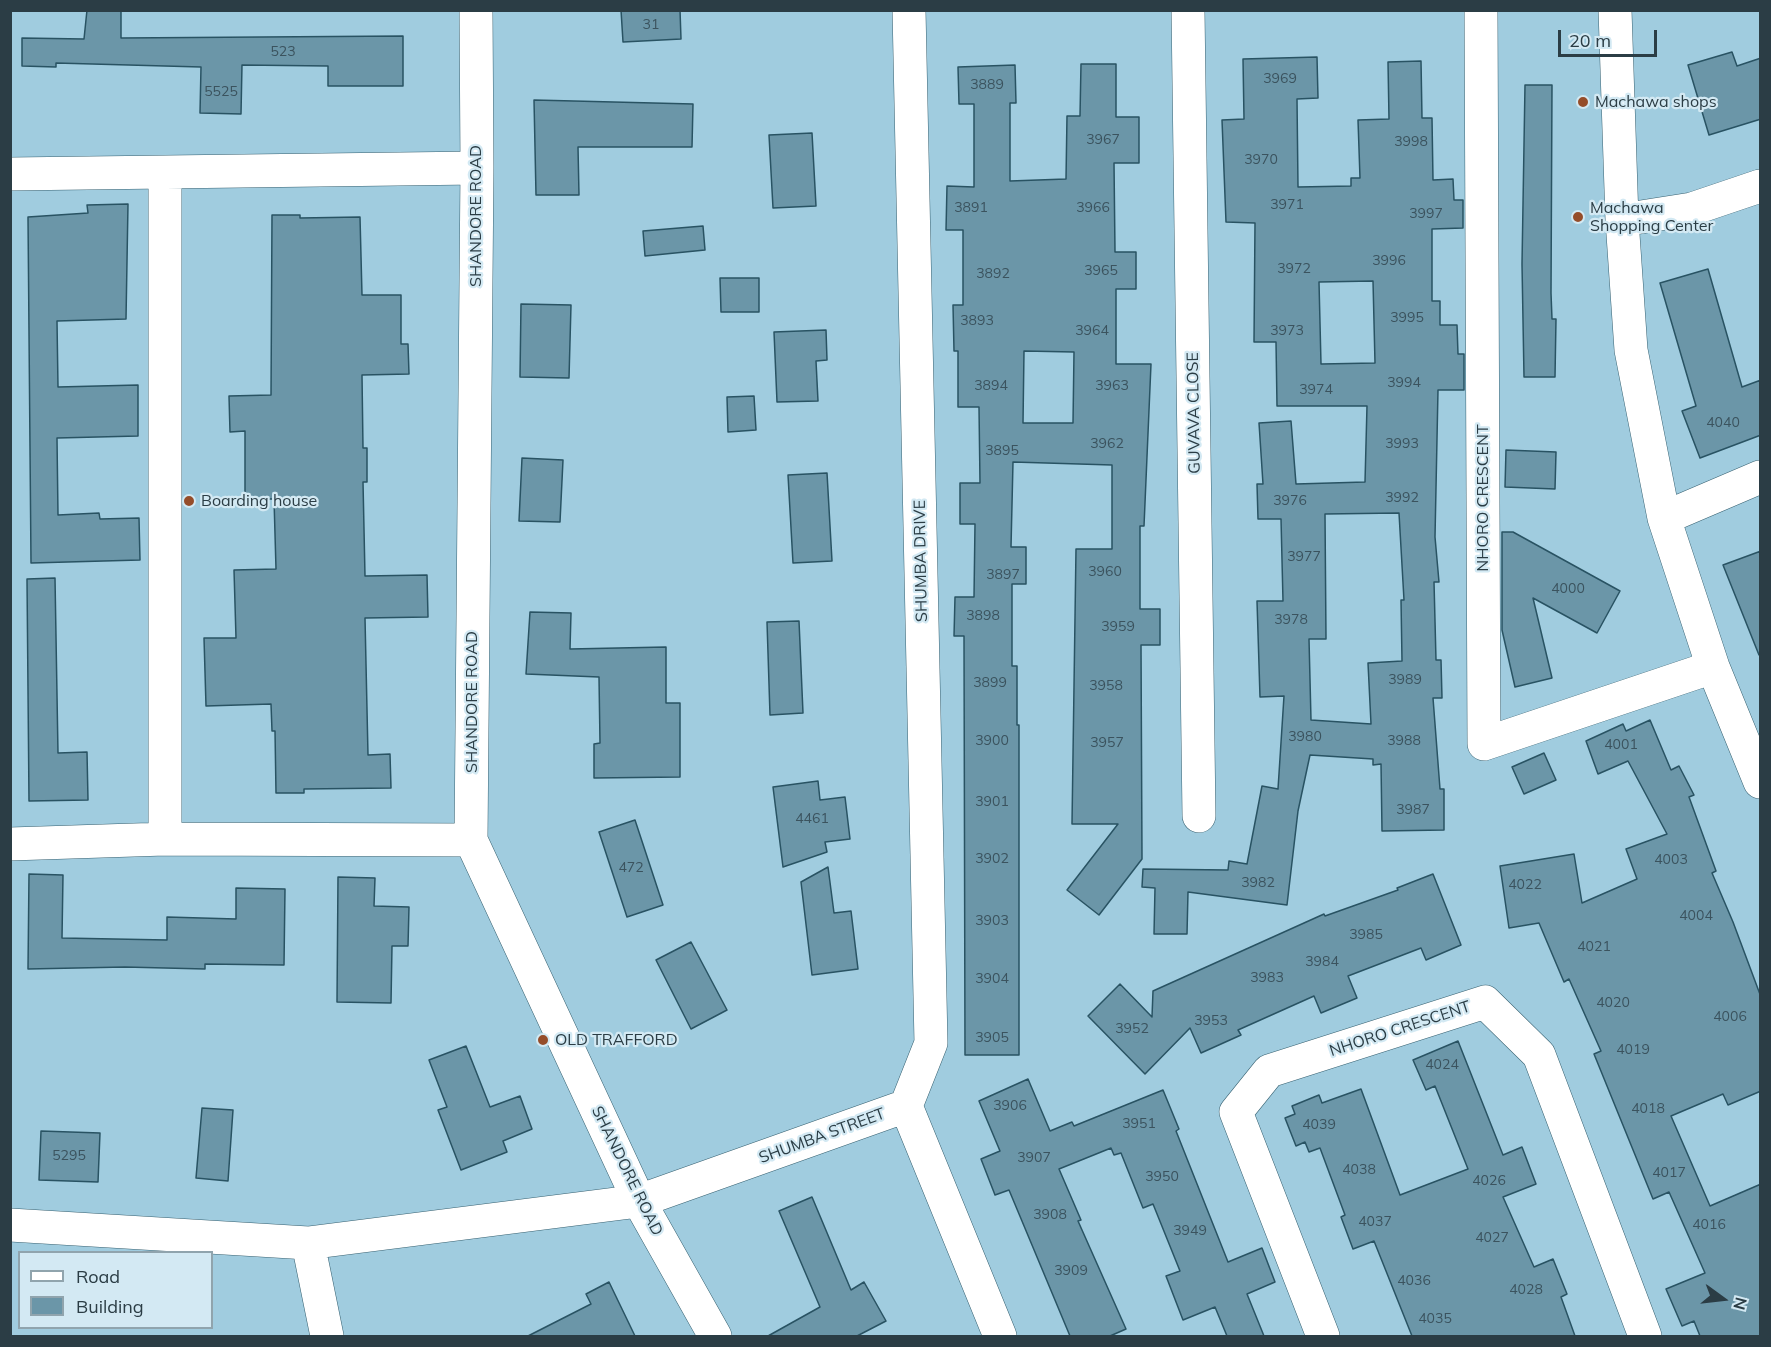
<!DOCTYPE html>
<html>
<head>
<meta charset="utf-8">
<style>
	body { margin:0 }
	#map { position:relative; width:1771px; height:1347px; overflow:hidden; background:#a0ccdf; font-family:Mulish,sans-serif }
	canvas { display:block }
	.frame { position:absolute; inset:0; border:12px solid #2b3d45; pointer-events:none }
	.legend { position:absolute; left:18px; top:1251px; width:195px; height:78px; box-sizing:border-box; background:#d3e9f3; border:2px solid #90a4ad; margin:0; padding:8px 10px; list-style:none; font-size:18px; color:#2b3d45 }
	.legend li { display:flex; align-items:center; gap:12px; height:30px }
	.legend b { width:30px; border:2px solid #90a4ad }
	.north { position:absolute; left:1693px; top:1269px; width:60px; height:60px; -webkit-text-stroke:4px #d3e9f3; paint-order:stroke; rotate:105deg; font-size:16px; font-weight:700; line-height:24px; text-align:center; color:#2b3d45 }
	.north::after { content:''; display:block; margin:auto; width:21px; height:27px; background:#2b3d45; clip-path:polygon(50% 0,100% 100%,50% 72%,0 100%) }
	.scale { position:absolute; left:1558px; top:30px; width:99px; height:27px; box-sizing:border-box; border:3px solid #2b3d45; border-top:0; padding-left:8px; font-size:18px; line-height:21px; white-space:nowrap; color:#2b3d45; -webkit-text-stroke:4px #d3e9f3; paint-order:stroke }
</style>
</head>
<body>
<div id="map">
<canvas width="1771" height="1347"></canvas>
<div class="frame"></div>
<ul class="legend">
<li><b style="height:8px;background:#fff"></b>Road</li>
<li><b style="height:16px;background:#6b96a8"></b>Building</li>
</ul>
<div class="north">N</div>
<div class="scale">20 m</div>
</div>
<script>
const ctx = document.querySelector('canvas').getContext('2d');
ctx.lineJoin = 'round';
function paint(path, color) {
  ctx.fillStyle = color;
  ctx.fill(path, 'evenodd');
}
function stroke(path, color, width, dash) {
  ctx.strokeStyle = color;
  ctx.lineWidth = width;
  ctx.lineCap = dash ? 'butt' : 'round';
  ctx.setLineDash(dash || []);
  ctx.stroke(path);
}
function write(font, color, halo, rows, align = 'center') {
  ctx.font = font + ' Mulish,sans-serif';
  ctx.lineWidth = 4.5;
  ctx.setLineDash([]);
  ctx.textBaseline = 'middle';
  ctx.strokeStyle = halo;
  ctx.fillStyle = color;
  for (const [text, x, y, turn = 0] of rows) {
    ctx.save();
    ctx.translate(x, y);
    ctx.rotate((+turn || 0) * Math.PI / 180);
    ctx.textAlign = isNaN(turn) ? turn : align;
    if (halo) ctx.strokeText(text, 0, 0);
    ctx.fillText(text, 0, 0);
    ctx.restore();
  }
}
const building = new Path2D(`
	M87,10h34v28l282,-2v50h-75v-20l-86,-1 -1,49 -41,-1 1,-46 -145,-4v4l-34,-1v-28l62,1z
	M621,10h59l1,29 -58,3z
	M1732,52l5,14 24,-8v61l-52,16 -21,-70z
	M1317,57l1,41 -21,1 1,88 53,-1v-8h9l-2,-58 31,-1 -1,-57 33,-1 1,57h10l1,62 20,-1 1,21h9v28l-31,1v72h8v24h17l1,29h6v36h-26l-3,147 4,45h-5l2,78h5l1,38h-9l7,91h4v41l-62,1 -1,-67 -8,1v-6l-63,-4 -12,56 -11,94 -99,-13 -1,42h-33l1,-46 -13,-1 1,-18 85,1 1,-9 18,3 15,-78 16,3 6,-93 -24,1 -3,-96h26l-2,-82h-23l-1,-35h6l-4,-61 32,-2 5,63 69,-2 2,-76h-90l-1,-64h-22l1,-119 -29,-1 -4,-102 22,-1 -1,-60zM1373,281l2,82 -54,1 -2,-82zM1399,513l5,87h-3l1,61 -34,2 3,61 -60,-4 -2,-81h17l-1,-125z
	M1081,64h35v53h23v46h-25l1,89h21v37h-20v75h35l-7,162h-4v83h20v36h-19l1,214 -43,56 -32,-25 51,-66h-46l4,-275h36v-84l-99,-3 -2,85h15v37h-14v82h5v59h2v330h-54l-1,-419h-10l1,-39h19l1,-73h-15v-41h20l-1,-76h-21v-56h-4l-1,-46h10v-75h-17l1,-44 27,1v-83h-15l-1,-37 57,-2 1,38h-6v78l56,-2 1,-63h13zM1024,351l50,1 -1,71h-50z
	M1525,85h27l-1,208 1,26h4l-1,58h-31l-2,-113z
	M534,100l159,4 -1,43h-114l1,48h-43z
	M812,133l4,73 -43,2 -4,-73z
	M128,204l-2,115 -69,2 1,66 80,-2v51l-81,2 1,77 41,-2 1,6 39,-1 1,42 -109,3 -3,-346 60,-4 -1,-8z
	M272,215h28v3l60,-1 2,78h39v49h7l1,30 -47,1 1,73h4v34h-4l2,94 62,-1 1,42 -63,1 3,137 22,-1 1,34 -87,1v4h-28l-1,-62h-3l-1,-27 -65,2 -2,-68h32l-2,-68 42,-1 -2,-70h-29v-68l-15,1 -1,-36 42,-1z
	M703,226l2,24 -60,6 -2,-25z
	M1708,269l34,118 19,-7v55l-61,23 -18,-47 14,-5 -36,-123z
	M720,278h39v34h-38z
	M521,304l50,1 -2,73 -49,-1z
	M826,330l1,30 -11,1 2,40 -41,1 -3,-70z
	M754,396l2,34 -28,2 -1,-35z
	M1506,450l50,2 -1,37 -50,-2z
	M522,458l41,2 -3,62 -41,-1z
	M827,473l5,88 -39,2 -5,-88z
	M1502,532h11l107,59 -23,42 -64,-35 19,80 -37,9 -13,-57z
	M1761,551v103l-2,1 -36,-90z
	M55,578l3,175 29,-1 1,48 -59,1 -2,-222z
	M530,612l41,1 -1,36 96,-2v56h14v74l-86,1v-34l6,-1 -1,-66 -73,-3z
	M799,621l4,92 -33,2 -3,-93z
	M1650,720l21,50 8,-4 15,29 -5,2 27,74 -4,2 21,49 28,75v94l-33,14 -5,-11 -52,22 39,90 51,-22v152h-61l-6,-15 -12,5 -16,-37 39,-16 -36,-81 -16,7 -59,-145 7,-3 -32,-72 -5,3 -25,-59 -30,5 -9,-62 74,-12 8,49 55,-24 -11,-30 41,-15 -39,-73 -30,13 -12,-33 37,-17 3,7z
	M1544,753l12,27 -32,14 -12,-27z
	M818,781l2,19 25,-3 5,42 -25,3 2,10 -44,15 -10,-80z
	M635,820l28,85 -36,12 -28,-85z
	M828,867l6,46 17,-2 7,58 -46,6 -11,-93z
	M29,874l34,1 -1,63 105,2v-23l69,2v-31l49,1 -1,76 -79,-1v5l-80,-2 -97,2z
	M1433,874l28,71 -35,15 -5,-12 -73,28 9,22 -36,15 -7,-17 -76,34 3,5 -40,18 -11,-25 -45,46 -57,-58 32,-32 32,33 1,-26 171,-77 1,2 73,-26 -1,-2z
	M338,877l37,1 -1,28 35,1 -1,39h-16l-1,57 -54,-1z
	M691,942l36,68 -36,19 -35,-69z
	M1458,1041l45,114 19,-8 14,37 -33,13 31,70 19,-8 14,35 -6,3 14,39h-163l-38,-95 -21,8 -12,-32 4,-2 -25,-67 -11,4 -4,-10 -9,4 -11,-28 10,-4 -3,-8 27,-11 3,8 39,-14 39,106 68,-26 -33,-83 -9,4 -13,-30z
	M466,1046l24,61 30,-11 12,33 -29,12 4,11 -46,18 -23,-60 9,-3 -18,-47z
	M1028,1079l22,52 22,-9 2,4 89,-36 16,39 -3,2 52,131 34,-14 13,34 -28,12 17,42h-37l-12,-29 -32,13 -17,-44 14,-5 -27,-67 -10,4 -22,-55 -7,2 -3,-7 -52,21 22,51 -3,1 48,108 -16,7h-40l-61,-146 -14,5 -14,-36 19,-8 -21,-50z
	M202,1108l31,2 -5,71 -32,-3z
	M41,1131l59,2 -2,49 -59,-2z
	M812,1197l39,93 13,-8 22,39 -29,15h-89l52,-29 -41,-96z
	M609,1282l26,54h-107l63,-32 -5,-10z`);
paint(building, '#6b96a8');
stroke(building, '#295363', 1.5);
const minor = new Path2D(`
	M476,10l1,158 -6,672 168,361 76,135
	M1188,10l11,806
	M1481,10l3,734 229,-77
	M1615,10l7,210 9,130 33,168 49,149 47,115
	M10,174l467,-6
	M1622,220l70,-11 68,-23
	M1664,518l96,-41
	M165,839v-665
	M10,844l155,-5 306,1
	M906,1106l25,-63 -22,-1033
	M10,1225l298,18 331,-42 267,-95 94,230
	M308,1243l19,93
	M1323,1336l-87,-224 33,-41 216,-69 54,53 106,281`);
stroke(minor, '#376171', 34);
stroke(minor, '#fff', 33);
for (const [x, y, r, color] of [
	[1583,102,6,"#954d2a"],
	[1578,217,6,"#954d2a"],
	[189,501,6,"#954d2a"],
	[543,1040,6,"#954d2a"]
]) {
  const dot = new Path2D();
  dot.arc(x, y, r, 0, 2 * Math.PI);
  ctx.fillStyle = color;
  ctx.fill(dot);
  stroke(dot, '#d3e9f3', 2);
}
write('14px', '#3b535e', null, [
	["31",651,25],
	["523",283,52],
	["3969",1280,79],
	["3889",987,85],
	["5525",221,92],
	["3967",1103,140],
	["3998",1411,142],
	["3970",1261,160],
	["3971",1287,205],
	["3891",971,208],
	["3966",1093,208],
	["3997",1426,214],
	["3996",1389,261],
	["3972",1294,269],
	["3965",1101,271],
	["3892",993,274],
	["3995",1407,318],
	["3893",977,321],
	["3964",1092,331],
	["3973",1287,331],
	["3994",1404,383],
	["3894",991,386],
	["3963",1112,386],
	["3974",1316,390],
	["4040",1723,423],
	["3962",1107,444],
	["3993",1402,444],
	["3895",1002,451],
	["3992",1402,498],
	["3976",1290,501],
	["3977",1304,557],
	["3960",1105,572],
	["3897",1003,575],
	["4000",1568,589],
	["3898",983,616],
	["3978",1291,620],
	["3959",1118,627],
	["3989",1405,680],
	["3899",990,683],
	["3958",1106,686],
	["3980",1305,737],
	["3900",992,741],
	["3988",1404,741],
	["3957",1107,743],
	["4001",1621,745],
	["3901",992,802],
	["3987",1413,810],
	["4461",812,819],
	["3902",992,859],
	["4003",1671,860],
	["472",631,868],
	["3982",1258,883],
	["4022",1525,885],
	["4004",1696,916],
	["3903",992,921],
	["3985",1366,935],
	["4021",1594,947],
	["3984",1322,962],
	["3983",1267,978],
	["3904",992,979],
	["4020",1613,1003],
	["4006",1730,1017],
	["3953",1211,1021],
	["3952",1132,1029],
	["3905",992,1038],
	["4019",1633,1050],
	["4024",1442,1065],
	["3906",1010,1106],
	["4018",1648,1109],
	["3951",1139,1124],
	["4039",1319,1125],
	["5295",69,1156],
	["3907",1034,1158],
	["4038",1359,1170],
	["4017",1669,1173],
	["3950",1162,1177],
	["4026",1489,1181],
	["3908",1050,1215],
	["4037",1375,1222],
	["4016",1709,1225],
	["3949",1190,1231],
	["4027",1492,1238],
	["3909",1071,1271],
	["4036",1414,1281],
	["4028",1526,1290],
	["4035",1435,1319]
]);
write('16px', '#2b3d45', '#d3e9f3', [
	["Machawa shops",1595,102],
	["Machawa",1590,208],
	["Shopping Center",1590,226],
	["Boarding house",201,501],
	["OLD TRAFFORD",555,1040]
], 'left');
write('16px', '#2b3d45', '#d3e9f3', [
	["SHANDORE ROAD",476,216,-90],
	["GUVAVA CLOSE",1194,413,-91],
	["NHORO CRESCENT",1483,498,-90],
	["SHUMBA DRIVE",921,561,-91],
	["SHANDORE ROAD",472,702,-90],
	["NHORO CRESCENT",1400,1029,-18],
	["SHUMBA STREET",822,1136,-20],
	["SHANDORE ROAD",627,1171,64]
]);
</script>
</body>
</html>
